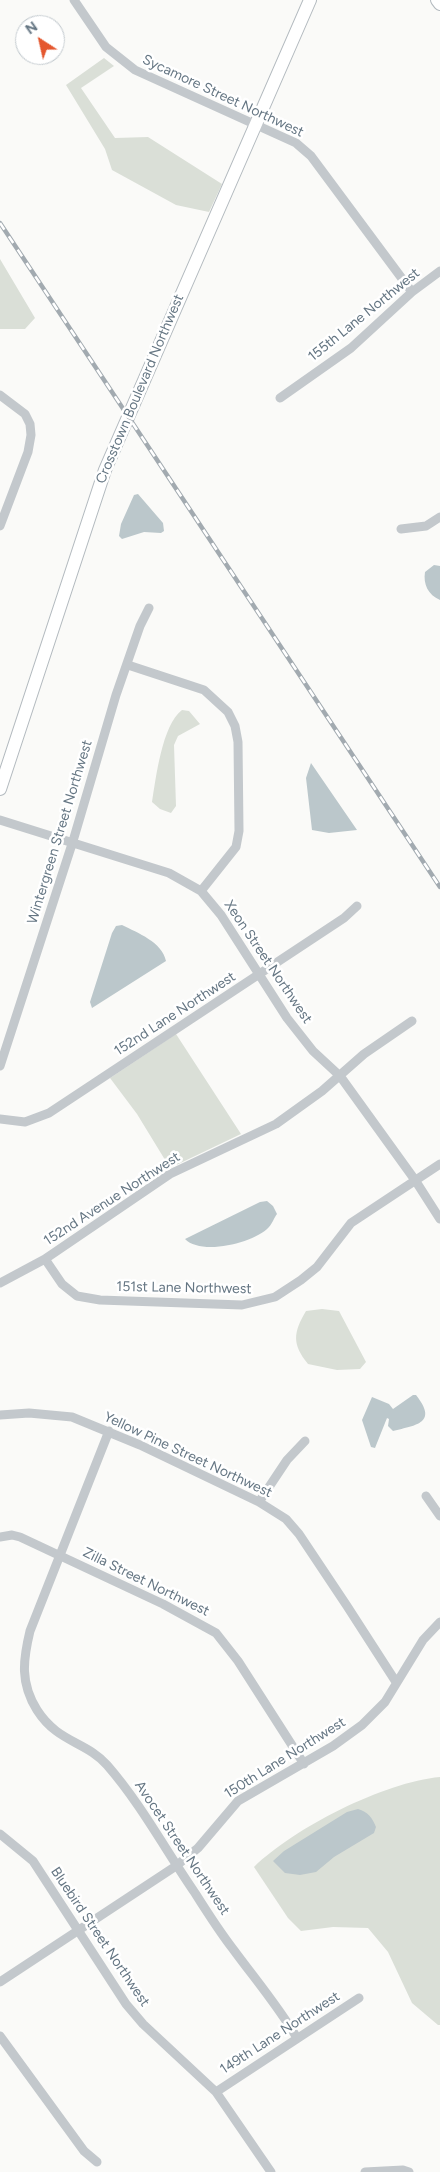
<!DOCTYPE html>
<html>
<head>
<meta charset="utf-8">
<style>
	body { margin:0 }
	#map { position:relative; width:440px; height:2172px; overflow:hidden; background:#fafaf8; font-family:Figtree,sans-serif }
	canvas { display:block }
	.north { position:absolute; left:15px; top:15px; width:50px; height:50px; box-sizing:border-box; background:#fff; border:1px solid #c1c8cd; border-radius:50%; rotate:325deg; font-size:14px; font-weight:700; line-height:20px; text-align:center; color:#657683 }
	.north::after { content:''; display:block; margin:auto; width:18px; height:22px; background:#e4572e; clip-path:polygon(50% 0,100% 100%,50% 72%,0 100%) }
</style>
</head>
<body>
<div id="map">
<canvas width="440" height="2172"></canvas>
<div class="north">N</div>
</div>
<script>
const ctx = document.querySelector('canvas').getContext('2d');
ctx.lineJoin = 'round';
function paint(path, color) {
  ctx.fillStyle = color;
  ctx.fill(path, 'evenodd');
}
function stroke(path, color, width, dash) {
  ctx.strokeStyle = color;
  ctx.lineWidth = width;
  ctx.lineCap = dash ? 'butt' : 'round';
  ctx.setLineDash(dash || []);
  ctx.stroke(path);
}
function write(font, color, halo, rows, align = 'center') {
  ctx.font = font + ' Figtree,sans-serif';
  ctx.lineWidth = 5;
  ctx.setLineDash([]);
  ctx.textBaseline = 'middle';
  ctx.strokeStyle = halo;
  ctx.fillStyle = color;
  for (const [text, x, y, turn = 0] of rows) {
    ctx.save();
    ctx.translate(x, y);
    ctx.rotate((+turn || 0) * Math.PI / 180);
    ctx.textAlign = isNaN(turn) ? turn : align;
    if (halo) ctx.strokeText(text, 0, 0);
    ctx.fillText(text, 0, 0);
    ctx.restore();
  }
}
paint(new Path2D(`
	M104,58l10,8 -33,22 34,50 33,-1 74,47 -13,28 -33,-7 -64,-35 -7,-21 -39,-64z
	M0,259l35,59 -10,11h-25z
	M182,710l7,1 11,13 -22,12 -4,9 2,61 -5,7 -11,-4 -8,-7c4,-24 10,-77 30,-92z
	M176,1034l65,100 -71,34 -33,-54 -27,-36z
	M322,1309l17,2 27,51 -6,7 -23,1 -29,-6c-16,-20 -15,-31 -2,-53z
	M440,1777v248h-2l-26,-22 -24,-51 -20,-24 -35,-1 -32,4 -13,-13 -34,-51c40,-39 130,-85 186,-90z`), '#dadfd7');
paint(new Path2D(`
	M138,494l25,29 1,8 -3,2 -17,-1 -22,7 -3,-3 2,-12 13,-29z
	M434,565l6,1v34c-12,-5 -17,-16 -15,-28z
	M311,763l46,67 -28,3 -17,-3 -6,-52z
	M122,925c16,8 40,17 44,36l-74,47 -2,-6 22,-69 4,-7z
	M267,1201l6,5 4,8c-3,4 -5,10 -8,13 -14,16 -68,29 -84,12l75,-37z
	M413,1395h3c22,28 1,30 -23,36l-5,-5 1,-7 -2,-1 -12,30 -4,-1 -9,-27 10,-23 17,7 4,5z
	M358,1809c10,3 14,8 18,18l-2,6 -40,24 -18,15 -16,3 -15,-2 -12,-12 11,-10 63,-39z`), '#bbc7cb');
const secondary = new Path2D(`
	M437,0l3,4
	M0,789l105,-319 205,-470`);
stroke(secondary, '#b3babf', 14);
stroke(new Path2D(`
	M74,0l32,47 29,23 161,73 15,13 101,136
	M0,395l25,19 5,10 1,11 -3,17 -28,74
	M280,398l71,-50 61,-56 28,-21
	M401,529l25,-3 14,-9
	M128,665l76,25 24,22 7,14 3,16 1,89 -3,16 -35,44
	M0,820l169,53 32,18 20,24 66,103 26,33 27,25 75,104 25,39
	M0,1066l73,-225 43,-146 24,-69 9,-18
	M0,1119l25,3 24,-9 295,-195 13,-12
	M45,1259l17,25 15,12 23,4 142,5 33,-8 26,-17 16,-13 34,-44 89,-59
	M0,1283l45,-24 125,-85 106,-50 46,-33 42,-37 48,-33
	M0,1415l29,-2 43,4 68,28 119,57 27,17 13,15 48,72 49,76
	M109,1431l-79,200c-7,29 -10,52 7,79 21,33 49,31 70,55 34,39 59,86 88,128 12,19 24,38 38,56 22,30 45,57 64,89
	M426,1496l14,20
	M259,1502l28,-42 18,-19
	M0,1537l12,-2 8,2 143,67 53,29 22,28 66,103
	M0,1834l33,27 93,143 17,20 73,68 55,80
	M0,1982l176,-116 22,-18 40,-47 95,-55 29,-21 23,-23 38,-62 17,-18
	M0,2036l84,115 13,11
	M216,2092l143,-94
	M365,2172l38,-2 6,2`), '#c3c8cc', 9);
stroke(secondary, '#fff', 12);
const rail = new Path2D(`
	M0,223l440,664`);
stroke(rail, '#a2aab0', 4.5);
stroke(rail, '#fff', 2.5, [8]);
write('14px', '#657683', '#fff', [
	["Sycamore Street Northwest",223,96,25],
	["155th Lane Northwest",364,315,-39],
	["Crosstown Boulevard Northwest",140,389,-67],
	["Wintergreen Street Northwest",60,832,-73],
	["Xeon Street Northwest",268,962,56],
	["152nd Lane Northwest",175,1014,-33],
	["152nd Avenue Northwest",112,1199,-33],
	["151st Lane Northwest",184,1288,1],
	["Yellow Pine Street Northwest",188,1455,25],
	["Zilla Street Northwest",146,1582,26],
	["150th Lane Northwest",285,1758,-32],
	["Avocet Street Northwest",182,1848,56],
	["Bluebird Street Northwest",100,1937,56],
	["149th Lane Northwest",280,2033,-33]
]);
</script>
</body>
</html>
